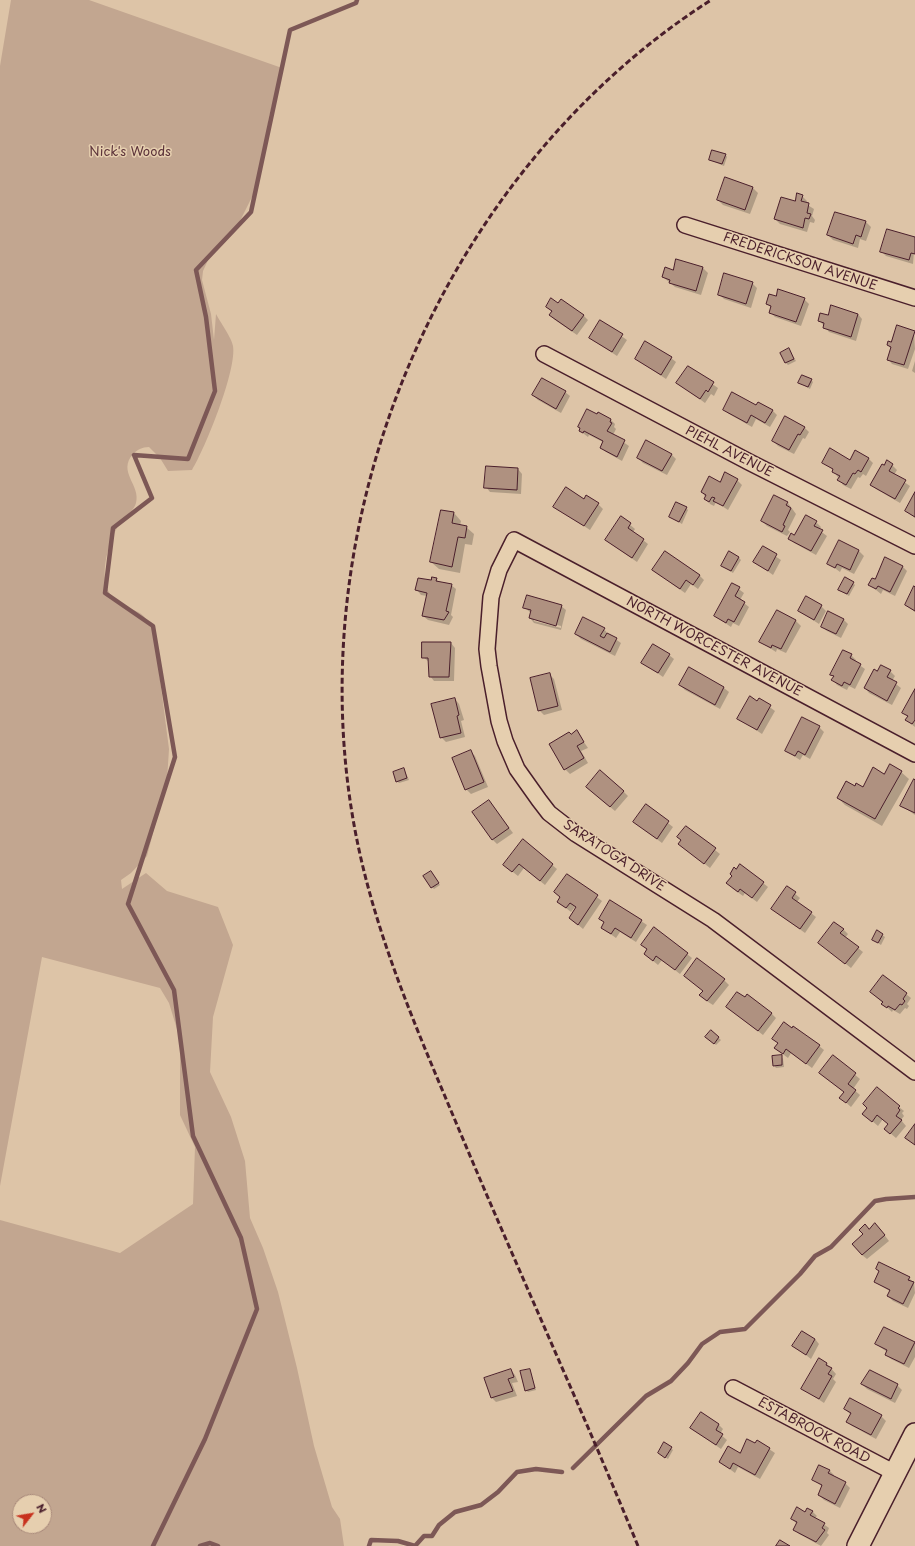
<!DOCTYPE html>
<html>
<head>
<meta charset="utf-8">
<style>
	body { margin:0 }
	#map { position:relative; width:915px; height:1546px; overflow:hidden; background:#ddc4a7; font-family:"Playpen Sans",sans-serif }
	canvas { display:block }
	.north { position:absolute; left:12px; top:1494px; width:40px; height:40px; box-sizing:border-box; background:#e6cfaf; border:1px solid #a8897a; border-radius:50%; rotate:59deg; font-size:11px; font-weight:700; line-height:16px; text-align:center; color:#4a1f2b }
	.north::after { content:''; display:block; margin:auto; width:14px; height:18px; background:#c8321e; clip-path:polygon(50% 0,100% 100%,50% 72%,0 100%) }
</style>
</head>
<body>
<div id="map">
<canvas width="915" height="1546"></canvas>
<div class="north">N</div>
</div>
<script>
const ctx = document.querySelector('canvas').getContext('2d');
ctx.lineJoin = 'round';
function paint(path, color) {
  ctx.fillStyle = color;
  ctx.fill(path, 'evenodd');
}
function stroke(path, color, width, dash) {
  ctx.strokeStyle = color;
  ctx.lineWidth = width;
  ctx.lineCap = dash ? 'butt' : 'round';
  ctx.setLineDash(dash || []);
  ctx.stroke(path);
}
function write(font, color, halo, rows, align = 'center') {
  ctx.font = font + ' "Playpen Sans",sans-serif';
  ctx.lineWidth = 3;
  ctx.setLineDash([]);
  ctx.textBaseline = 'middle';
  ctx.strokeStyle = halo;
  ctx.fillStyle = color;
  for (const [text, x, y, turn = 0] of rows) {
    ctx.save();
    ctx.translate(x, y);
    ctx.rotate((+turn || 0) * Math.PI / 180);
    ctx.textAlign = isNaN(turn) ? turn : align;
    if (halo) ctx.strokeText(text, 0, 0);
    ctx.fillText(text, 0, 0);
    ctx.restore();
  }
}
paint(new Path2D(`
	M11,0h78l193,68 -13,49 -9,58 -6,18 -19,38 -26,27 -6,13 -1,9 9,34 3,26 2,-26c4,8 16,24 17,32 4,24 -28,103 -41,124l-24,1 -8,-13 -11,-11c-7,0 -12,3 -16,7 -16,18 8,31 3,49 -2,8 -10,12 -15,18 -11,17 -21,47 -14,67 5,14 19,18 31,24 8,4 12,13 16,21l15,116 -2,31 -20,76 -16,17 -10,7 1,9 24,-16 21,18 51,16 15,38 -20,72 -3,55 21,45 14,44 5,57 13,30 15,44 19,76 17,78 18,61 8,12 4,27h-344v-326l120,33 73,-49 2,-57 -15,-32v-76l-11,-36 -9,-15 -118,-31 -42,229v-1120zM20,1502h24v24h-24z`), '#c2a690');
paint(new Path2D(`
	M725,154l2,3 -3,9 -14,-6z
	M725,178l28,10 5,5 -8,21 -27,-9 -5,-5z
	M802,196l5,5 -1,3 8,5 -2,7 3,4 -1,3 -4,-1 -3,10 -27,-8 -5,-5z
	M836,213l30,9 5,5 -5,14 -6,-2 -2,9 -25,-8 -5,-5z
	M915,238l-2,26 -27,-8 -5,-5z
	M677,260l26,8 5,5 -7,22 -26,-8 -12,-10 10,-6z
	M752,283l5,5 -6,20 -27,-9 -5,-5z
	M776,298l28,1 5,5 -8,22 -26,-9 -5,-5 2,-4 -5,-4z
	M547,306l36,9 5,5 -11,15 -22,-15 -5,-5 2,-3z
	M858,314l4,5 -6,22 -27,-9 -10,-12 10,-4z
	M600,321l27,19 -10,16 -27,-18z
	M914,332l1,17 -7,20 -16,-5 -4,-5 3,-10 -3,-4z
	M789,350l7,11 -8,4 -2,-2z
	M671,358l5,4 -10,17 -30,-20z
	M915,361v12l-3,-2z
	M688,367l30,21 -4,8 -3,-2 -6,9 -27,-20z
	M811,380l2,2 -3,7 -10,-6z
	M565,392l5,4 -9,17 -23,-13 -5,-5z
	M757,407l15,3 5,5 -7,12 -14,-8 -4,8 -23,-13 -5,-4z
	M597,415l14,5 4,4 -1,3 2,2 -3,6 16,11 -7,15 -16,-9 -5,-4 2,-6 -14,-7 -1,2 -8,-6z
	M804,427l5,5 -4,7 -2,-1 -9,16 -16,-8 -5,-5z
	M671,454l5,5 -9,16 -24,-12 -5,-5z
	M868,458l5,5 -7,13 -3,-2 -3,4 -2,-1 -7,12 -8,-4 -10,-15 -10,-8z
	M892,465l5,5 -3,5 16,11 -10,17 -24,-14 -4,-5z
	M518,469l4,5 -1,20 -31,-2 -4,-5z
	M737,480l5,5 -14,25 -12,-8 -2,4 -4,-2 -8,-12 19,-9z
	M915,494v24l-9,-7z
	M585,500l13,4 5,5 -13,21 -35,-23z
	M788,503l8,11 -8,16 2,2 -3,4 -20,-10 -5,-5z
	M686,508l2,2 -6,14 -12,-7z
	M441,511l13,2 7,8 -1,5 6,1 8,7 -2,11 -7,-1 -5,29 -21,-4 -8,-7z
	M621,517l14,12 -2,3 15,12 -11,18 -26,-18z
	M816,522l5,5 -2,3 8,6 -11,19 -22,-12 -4,-5z
	M840,541l19,10 5,5 -10,18 -12,-6 -2,4 -12,-9z
	M763,548l18,12 -8,15 -18,-13z
	M739,558l2,2 -8,13 -11,-7z
	M903,567l4,4 -12,25 -12,-6 -2,4 -11,-9 5,-5z
	M653,570l46,5 5,5 -6,9 -7,-5 -6,9z
	M436,579l3,3 12,3 5,4 -5,26 2,2 -4,8 -21,-5 -5,-4 4,-20 -6,-1 -4,-5z
	M853,583l2,2 -6,11 -10,-6z
	M732,584l12,9 -4,7 9,7 -10,19 -6,-3 -2,4 -16,-11z
	M915,588v24l-9,-7z
	M561,606l5,4 -5,20 -27,-7 -4,-5 1,-5 -6,-5zM534,619l27,7v2l-27,-7z
	M821,606l5,5 -7,13 -20,-13z
	M777,611l19,10 5,5 -15,27 -9,-4 -1,3 -16,-10z
	M843,619l5,5 -7,14 -14,-7 -5,-4z
	M604,629l4,5 13,9 -6,13 -34,-17 -5,-5z
	M451,643l4,5 -1,33h-20l-4,-5 -1,-14 -6,-5z
	M669,655l5,4 -11,18 -20,-14z
	M851,655l5,5 -1,2 10,7 -10,20 -6,-3 -2,4 -10,-5 -4,-5 1,-3 -3,-3z
	M689,669l35,19 5,4 -9,17 -35,-19 -5,-5z
	M890,671l5,5 -3,5 9,7 -9,17 -23,-12 -4,-5 13,-16z
	M549,674l5,5 8,31 -18,5 -5,-5z
	M915,691v36l-9,-7 2,-3 -5,-4z
	M455,699l4,5 5,16 -3,1 4,16 -19,5 -5,-5z
	M759,699l16,12 -13,23 -24,-16z
	M819,727l5,5 -14,27 -7,-4 -3,5 -14,-9z
	M577,732l11,16 -7,3 7,12 -18,11 -5,-5 6,-34z
	M471,752l4,4 13,31 -17,7 -5,-5z
	M404,769l5,11 -10,3 -2,-2z
	M901,772l8,7 -27,47 -37,-21 -7,-7 18,-11 7,1 22,-13z
	M915,781v34l-13,-9z
	M623,791l5,5 -13,15 -23,-19z
	M489,801l24,32 -16,11 -5,-5z
	M646,806l27,21 -11,16 -28,-21z
	M686,827l34,27 -10,14 -31,-24z
	M523,841l34,28 -12,16 -21,-17 -6,8 -9,-7z
	M431,872l9,13 -6,4 -2,-2z
	M567,875l35,26 -19,28 -13,-11 7,-10 -2,-1 -4,5 -13,-10 3,-5z
	M763,883l5,4 -11,15 -12,-9 -2,3 -11,-8z
	M787,887l13,11 -3,4 19,15 -11,16 -33,-24z
	M611,901l36,24 -11,17 -16,-10 -4,6 -14,-10 3,-5 -5,-5z
	M654,928l38,30 -12,16 -18,-14 -4,5 -13,-11 3,-4 -6,-6z
	M843,929l5,5 -3,4 18,14 -12,16 -32,-25z
	M877,932l8,5 -4,8 -8,-5z
	M724,980l5,5 -16,20 -8,-5 -1,-9z
	M871,992l35,2 5,4 -4,6 2,2 -2,3 -2,-1 -5,6 -7,-4 -1,2z
	M745,999l26,14 5,5 -13,17 -36,-28z
	M711,1032l10,8 -5,5 -7,-6z
	M774,1039l45,7 5,4 -12,18 -21,-15 -3,5 -8,-6 -5,-4 3,-5z
	M781,1056l2,3 1,8 -8,1 -2,-3z
	M833,1056l27,23 -7,10 7,6 -9,12 -10,-9 4,-5 -25,-20z
	M899,1107l5,4 -2,2 2,3 -3,4 5,6 -10,12 -6,-5 -1,-9 -6,-5 -5,7 -14,-12z
	M880,1229l9,12 -22,18 -5,-4 2,-21 5,-4z
	M877,1269l32,9 5,5 1,10 -7,15 -15,-7 -5,-5 3,-4 -16,-10 5,-10z
	M884,1328l31,15v14l-6,11 -18,-9 -5,-5 1,-2 -11,-8z
	M815,1339l4,5 -8,15 -17,-13z
	M819,1359l8,5 9,10 -3,5 3,3 -12,21 -21,-14z
	M511,1370l4,5 3,7 -6,1 5,13 -21,6 -4,-4z
	M529,1370l7,20 -8,2 -2,-2z
	M862,1384l35,1 5,5 -7,13 -28,-14z
	M850,1400l31,16 5,5 -10,18 -24,-13 -5,-4 4,-7 -6,-6z
	M719,1425l4,4 -3,5 7,6 -6,9 -30,-21z
	M757,1441l18,12 -15,26 -22,-12 -3,6 -15,-11 20,-8z
	M671,1448l2,2 -5,9 -9,-6z
	M829,1470l5,5 -1,2 12,6 5,5 -10,20 -16,-8 -5,-5 4,-8 -10,-7z
	M812,1511l5,5 -2,2 14,10 -2,5 2,2 -8,11 -22,-12 -5,-5 3,-5 -5,-5z`), '#0003');
stroke(new Path2D(`
	M573,1468l73,-72 25,-15 17,-18 14,-19 18,-12 25,-3 55,-55 15,-18 16,-9 44,-46 11,-2 29,-2
	M153,1546l52,-107 52,-130 -16,-71 -48,-102 -19,-146 -46,-86 47,-147 -22,-131 -48,-33 8,-65 39,-30 -18,-43 54,4 27,-68 -9,-74 -10,-47 55,-58 39,-182 66,-27 1,-3
	M200,1546l10,-3 8,3
	M369,1546l2,-6 27,1 17,5 9,-10h8l7,-11 16,-13 26,-7 17,-13 19,-20 19,-3 26,3`), '#7d5856', 4.5);
const building = new Path2D(`
	M712,150l14,4 -4,10 -13,-4z
	M725,177l28,10 -8,23 -28,-10z
	M797,193l6,2 -2,6 8,2 -2,10 4,1 -2,5 -4,-1 -2,10 -29,-9 7,-22 14,4z
	M835,212l31,9 -5,16 -5,-2 -3,9 -26,-9z
	M887,229l28,8v17l-4,-1 -2,7 -29,-8z
	M676,259l27,8 -7,24 -27,-8 1,-3 -8,-3 3,-10 8,3z
	M724,273l29,9 -7,22 -28,-9z
	M778,289l27,9 -9,24 -27,-9 2,-7 -5,-2 3,-10 7,2z
	M551,298l7,5 3,-4 23,16 -12,16 -23,-16 3,-4 -6,-4z
	M831,305l27,9 -7,23 -28,-9 1,-5 -6,-2 2,-8 8,2z
	M600,320l23,14 -11,18 -23,-14z
	M897,325l18,6 -11,34 -17,-5 4,-13 -4,-2 1,-4 3,1z
	M645,341l27,16 -11,18 -26,-16z
	M789,348l5,11 -9,4 -5,-10z
	M688,366l26,16 -6,10 -2,-2 -6,9 -24,-16z
	M802,375l10,4 -4,8 -10,-4z
	M542,378l24,13 -10,18 -24,-14z
	M732,392l24,13 2,-3 15,8 -8,13 -14,-8 -4,8 -24,-13z
	M587,409l10,5 1,-2 13,7 -1,3 2,1 -5,8 18,9 -8,17 -17,-9 3,-7 -19,-10 -1,2 -4,-2 1,-3 -2,-1z
	M785,416l20,11 -5,8 -2,-1 -9,16 -17,-9z
	M646,440l26,14 -10,17 -25,-13z
	M830,448l20,12 5,-10 14,8 -8,14 -3,-2 -3,4 -2,-1 -7,12 -9,-5 3,-4 -8,-4 1,-3 -11,-6z
	M887,460l6,4 -4,7 17,9 -11,19 -25,-14 12,-21 2,1z
	M486,466l32,2 -1,22 -33,-2z
	M725,472l13,7 -15,27 -10,-5 2,-3 -3,-1 -3,5 -5,-3 2,-4 -5,-3 8,-16 11,6z
	M566,487l18,12 2,-4 13,8 -15,23 -31,-19z
	M915,492v25l-10,-6z
	M774,495l14,7 -2,3 5,3 -8,17 2,1 -3,6 -21,-11z
	M676,502l11,5 -8,15 -10,-5z
	M441,510l13,2 -2,11 15,3 -2,12 -7,-1 -6,30 -22,-5z
	M806,515l11,6 -3,5 9,4 -12,21 -23,-12 3,-6 3,2z
	M621,516l10,7 -3,5 16,11 -12,19 -27,-18z
	M839,540l20,10 -9,20 -13,-6 -2,4 -8,-4z
	M763,546l14,8 -9,17 -15,-9z
	M665,551l35,24 -7,10 -7,-5 -6,9 -28,-19z
	M729,551l10,6 -8,14 -10,-5z
	M885,557l18,9 -13,26 -12,-6 -2,3 -8,-4 4,-7 3,1z
	M432,577l5,1 -1,3 16,3 -6,27 3,1 -5,8 -22,-4 5,-23 -12,-3 3,-12 13,2z
	M845,577l9,5 -7,12 -9,-4z
	M732,583l8,4 -5,9 10,6 -11,20 -6,-3 -2,4 -12,-7z
	M914,586l1,1v24l-10,-6z
	M527,595l35,10 -6,21 -27,-8 2,-8 -8,-2z
	M806,596l16,9 -8,15 -16,-9z
	M777,610l19,10 -15,29 -9,-4 -1,3 -12,-6z
	M828,611l16,8 -8,15 -15,-7z
	M583,617l22,11 -5,8 4,2 3,-5 10,5 -7,14 -35,-18z
	M422,642h29l-2,35h-20l-1,-19h-6z
	M653,644l17,10 -12,19 -17,-10z
	M843,650l9,4 -2,4 11,6 -11,21 -6,-3 -2,4 -11,-6 3,-4 -4,-1z
	M881,665l10,5 -4,7 10,5 -10,19 -23,-13 10,-19 3,2z
	M689,667l35,20 -9,18 -36,-20z
	M550,673l8,33 -20,5 -8,-33z
	M915,689v31l-3,4 -7,-4 3,-4 -6,-3z
	M750,696l7,5 2,-3 12,7 -14,25 -20,-11z
	M455,698l4,17 -2,1 4,17 -21,5 -9,-34z
	M802,717l18,9 -15,29 -7,-4 -3,5 -10,-5z
	M577,730l7,12 -7,4 7,12 -20,12 -15,-26 20,-12 2,2z
	M471,750l13,32 -19,8 -13,-32z
	M890,764l12,7 -27,48 -38,-21 9,-17 9,5 1,-3 7,4 10,-20 11,7z
	M404,768l3,10 -11,4 -3,-10z
	M600,770l24,21 -14,16 -24,-20z
	M914,779l1,1v33l-15,-7z
	M489,800l20,28 -17,12 -20,-28z
	M646,804l23,17 -12,18 -24,-17z
	M686,826l30,22 -12,16 -26,-20 3,-4 -4,-3z
	M523,839l30,25 -13,17 -21,-17 -7,8 -9,-7z
	M740,864l24,18 -12,16 -12,-9 -2,3 -12,-9 6,-7 -2,-2 4,-7 2,2z
	M431,871l8,12 -8,5 -8,-12z
	M567,874l31,21 -20,30 -9,-7 7,-11 -6,-4 -4,5 -9,-6 3,-5 -6,-5z
	M787,886l9,6 -4,6 20,14 -12,17 -29,-20z
	M610,900l32,20 -11,18 -16,-10 -4,6 -10,-6 3,-6 -5,-3z
	M834,922l10,7 -4,4 19,14 -14,17 -27,-21z
	M654,927l34,26 -13,17 -19,-14 -3,5 -9,-7 3,-5 -6,-4z
	M877,930l6,4 -5,9 -6,-3z
	M697,958l28,21 -18,22 -8,-6 4,-4 -19,-15z
	M883,975l24,18 -4,6 2,2 -3,4 -2,-1 -5,6 -7,-4 -1,2 -6,-4 2,-2 -13,-10z
	M737,992l8,5 2,-3 25,19 -14,18 -32,-24z
	M784,1022l8,6 1,-2 27,19 -14,19 -20,-15 -3,5 -9,-6 4,-5 -6,-4z
	M711,1030l8,7 -5,7 -9,-7z
	M782,1055v10l-9,1 -1,-10z
	M833,1055l23,18 -8,11 8,6 -10,13 -7,-5 5,-6 -25,-19z
	M877,1087l23,19 -2,2 2,2 -4,6 6,4 -12,14 -6,-5 4,-5 -11,-9 -5,7 -10,-8 5,-6 -4,-4z
	M915,1124v21l-10,-7z
	M875,1223l10,12 -23,20 -10,-11 11,-10 -4,-4 6,-6 4,5z
	M879,1262l31,15 -2,3 6,2 -11,22 -16,-8 3,-6 -16,-8 5,-11 -3,-2z
	M884,1327l31,15 -11,22 -19,-9 2,-5 -12,-6z
	M802,1331l13,8 -9,16 -14,-9z
	M819,1358l8,5 -1,2 6,3 -4,6 4,2 -13,23 -18,-10z
	M511,1369l3,8 -6,2 5,12 -22,7 -7,-20z
	M530,1369l5,19 -10,3 -5,-20z
	M870,1370l28,14 -7,15 -30,-15z
	M850,1398l32,17 -11,20 -25,-13 5,-9 -7,-4z
	M701,1412l18,12 -3,6 7,4 -7,11 -26,-17z
	M747,1439l8,4 2,-3 13,8 -15,27 -22,-12 -3,6 -11,-7 9,-16 12,7z
	M664,1442l8,5 -7,11 -7,-5z
	M819,1465l11,5 -2,3 18,9 -11,22 -17,-9 4,-10 -10,-5z
	M797,1507l8,5 2,-4 6,3 -3,4 15,8 -3,5 3,2 -9,12 -23,-12 4,-8 -6,-3z
	M780,1540l10,6h-14z`);
paint(building, '#af9180');
stroke(building, '#4a1f2b', 1);
const minor = new Path2D(`
	M685,225l230,73
	M544,354l205,108 166,84
	M915,754l-401,-214 -15,30 -8,27 -4,52 2,17 10,55 6,20 12,28 22,31 10,13 27,21 137,86 202,152
	M733,1388l162,85`);
const secondary = new Path2D(`
	M858,1546l57,-112`);
stroke(minor, '#4a1f2b', 18);
stroke(secondary, '#4a1f2b', 24);
stroke(minor, '#e6cfaf', 15);
stroke(secondary, '#e6cfaf', 21);
stroke(new Path2D(`
	M638,1546c-57,-139 -120,-276 -178,-414 -37,-88 -76,-176 -98,-269 -76,-321 71,-685 349,-863`), '#4a1f2b', 3, [6, 3]);
write('13px', '#5c333a', '#e6cfaf', [
	["Nick's Woods",130,152]
]);
write('13px', '#4a1f2b', '#e6cfaf', [
	["FREDERICKSON AVENUE",800,262,18],
	["PIEHL AVENUE",729,452,27],
	["NORTH WORCESTER AVENUE",714,647,28],
	["SARATOGA DRIVE",614,856,33],
	["ESTABROOK ROAD",814,1431,28]
]);
</script>
</body>
</html>
